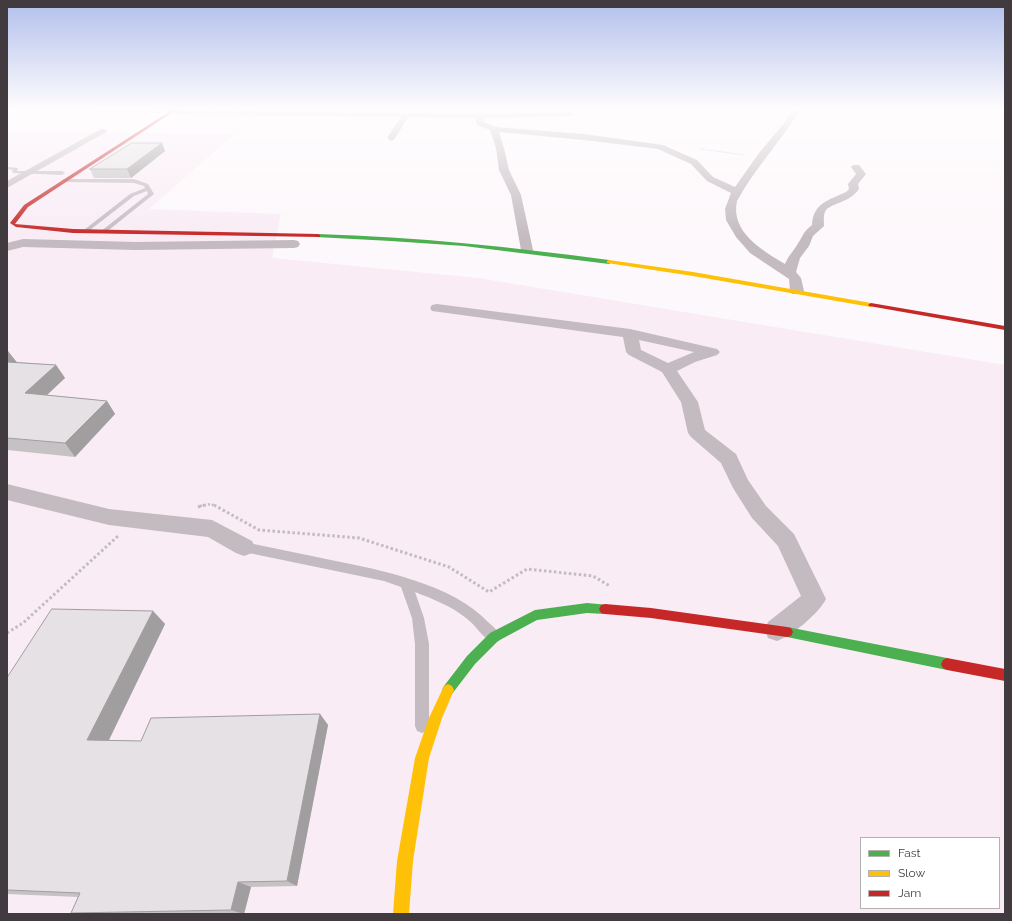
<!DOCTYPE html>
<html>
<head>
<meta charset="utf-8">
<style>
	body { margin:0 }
	#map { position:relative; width:1012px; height:921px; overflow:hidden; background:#fdf8fb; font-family:Raleway,sans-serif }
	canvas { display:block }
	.frame { position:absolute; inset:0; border:8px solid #413b3f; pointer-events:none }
	.legend { position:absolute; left:860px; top:837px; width:140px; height:72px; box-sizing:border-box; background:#fff; border:1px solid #b3b1b2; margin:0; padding:5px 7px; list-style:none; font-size:12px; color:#413b3f }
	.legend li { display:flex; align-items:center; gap:8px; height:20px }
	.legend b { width:20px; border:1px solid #b3b1b2 }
</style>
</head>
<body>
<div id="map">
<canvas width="1012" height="921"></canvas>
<div class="frame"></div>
<ul class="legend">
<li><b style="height:5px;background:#4caf50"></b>Fast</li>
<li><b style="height:5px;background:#ffc107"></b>Slow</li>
<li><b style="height:5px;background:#c62828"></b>Jam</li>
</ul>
</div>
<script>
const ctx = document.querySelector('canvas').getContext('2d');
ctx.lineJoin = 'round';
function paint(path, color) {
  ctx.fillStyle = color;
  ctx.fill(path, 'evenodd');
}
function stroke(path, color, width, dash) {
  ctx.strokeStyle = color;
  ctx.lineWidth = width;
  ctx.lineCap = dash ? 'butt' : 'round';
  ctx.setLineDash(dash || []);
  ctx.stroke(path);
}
paint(new Path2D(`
	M7,131l228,3 -86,75 132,5 -9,44 206,20 527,87v549h-998zM861,838h138v70h-138z`), '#f9ecf5');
stroke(new Path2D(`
	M701,149l44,6`), '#c2bcc0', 1, [1, 1]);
stroke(new Path2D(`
	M200,506l11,-2 5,2`), '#c2bcc0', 2.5, [2, 2]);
stroke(new Path2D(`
	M214,505l45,25 100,8 90,29 40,25 38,-23 66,7 17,10
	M198,507l7,-2
	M7,633l16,-10 95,-87`), '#c2bcc0', 3, [2.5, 2.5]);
paint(new Path2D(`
	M7,108l153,3 2,1 -2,1 -153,-3z
	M7,167l11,1 -1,3h45l3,2 -3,2 -48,-2 -2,-1 1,-2 -6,-1z
	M64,179h70l14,5 6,10 -49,39 -5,-1 48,-38 -1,-3 -13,5 -48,37 -2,-1v-2l46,-36 15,-6 -1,-2 -10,-3 -72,-1v-2z
	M244,542c29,6 58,12 87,18 50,10 122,24 158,63 5,4 9,8 12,14l-2,4 -5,2c-11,-4 -18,-18 -28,-25 -15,-12 -33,-19 -51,-26l9,26 5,26v82l-2,5 -5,2 -5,-2 -2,-5v-82l-3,-26 -11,-31 -17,-6 -140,-29 -4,-2 -2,-3 2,-3z`), '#c3bbc0');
paint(new Path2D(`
	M793,108h8c-19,32 -46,60 -64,93 -7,31 26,50 48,63 3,-8 8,-12 12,-19 7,-10 5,-12 15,-20 1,-22 17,-25 34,-33l3,-3 -1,-5 8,-10 -5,-7 2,-2h6l7,9 -8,10 1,5c-10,14 -25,13 -33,21 -3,4 -2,11 -2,16l-11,10 -4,10 -9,12 -4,14 5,6 3,13 -2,3h-10l-2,-3 -1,-12 -39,-26 -14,-16 -10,-17 -1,-11 6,-16 -24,-12 -16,-17 -33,-15 -74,-9 -85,-8 5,16 5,22 12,25 12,55 -2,3h-8l-2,-3 -10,-55 -12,-25 -3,-22 -6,-18 -13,-5 -2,-7 -67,-1 -14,23 -3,1 -4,-3 14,-21 -231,-3 -4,-2 4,-2 304,4 4,-3 4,3 89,-2 4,2 -1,2 -91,2 1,4 11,5 89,7 79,11 34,15 16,17 22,10 24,-34 26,-31z
	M101,129h3l4,2 -101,57v-7z
	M23,239l112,3 159,-2 4,1 2,3 -2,3 -4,1 -159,2 -112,-3 -16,4v-8z
	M437,304l193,25 87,20 3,3 -3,3 -22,7 -18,9 21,31 7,28 31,24 12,26 18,26 28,28 32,65c-7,14 -34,37 -49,42l-9,-3 -3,-8 3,-8 33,-26 -23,-50 -26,-28 -19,-30 -12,-25 -30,-26 -3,-4 -7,-31 -19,-30 -33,-17 -3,-3 -3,-15 -191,-26 -2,-3 2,-3zM639,340l55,12 -26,11 -27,-13z
	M7,484l102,25 103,11 40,21 3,6 -3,6 -8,3 -8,-3 -28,-16 -99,-12 -102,-25z`), '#c3bbc0');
paint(new Path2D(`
	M318,234c98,3 194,13 291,26l3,2 -3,2 -145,-18 -73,-5 -75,-4v-2z
	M587,603l22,2 2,4 -2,4 -4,1 -18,-1 -50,7 -39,21 -23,23 -23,30 -4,2 -4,-2 -2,-4 2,-4 23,-30 23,-23 45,-23z
	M787,627l160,31 4,2 2,4 -2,4 -4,2 -160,-33 -4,-1 -2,-4 2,-4z`), '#4caf50');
paint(new Path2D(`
	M609,260l84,12 178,31 3,2 -3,2 -178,-31 -86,-13v-2z
	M448,684l4,2 2,4 -12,28 -13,40 -16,103 -4,53h-16l4,-53 18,-103 14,-40 15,-32z`), '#ffc107');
paint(new Path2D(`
	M175,108h4l-151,99 -13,17 58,5 245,5 2,1v2l-247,-4 -57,-6 -6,-4 14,-18z
	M871,303l134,23v4l-136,-24 -1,-1z
	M605,604l46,4 136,19 4,1 2,4 -2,4 -4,1 -136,-19 -46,-4 -4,-1 -2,-4 2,-4z
	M947,658l58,11v12l-58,-11 -4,-2 -2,-4 2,-4z`), '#c62828');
paint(new Path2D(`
	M162,143l3,8 -34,27h-37l-4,-9z
	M7,351l10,11 39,3 9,13 -18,17 60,6 8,13 -40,43 -68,-7z
	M153,611l12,13 -56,116 32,1 179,-27 8,11 -31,161 -46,1 -7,27h-170l-3,-1 7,-16 -71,-3v-216z`), '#c6c2c4');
paint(new Path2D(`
	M162,143l3,8 -34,27 -4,-9z
	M8,351l10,13 -11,9v-21z
	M56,365l9,13 -30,28 -10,-13z
	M107,401l8,13 -40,43 -10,-14z
	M153,611l12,13 -61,126 -17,-10z
	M320,714l8,11 -31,161 -10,-5z
	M238,882l13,5 -7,27 -13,-4z`), '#a19ea0');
const building = new Path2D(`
	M132,143h30l-35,26h-37z
	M7,362l49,3 -31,28 82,8 -42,42 -58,-5z
	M52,609l101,2 -66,129 54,1 10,-23 169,-4 -33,167 -49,1 -7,28 -160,3 9,-20 -73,-3v-212z`);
paint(building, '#e6e1e4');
stroke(building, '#a19ea0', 1);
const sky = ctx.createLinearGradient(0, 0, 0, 237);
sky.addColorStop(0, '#b1bfeb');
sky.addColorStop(0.46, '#fefcfd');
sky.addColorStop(1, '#fefcfd00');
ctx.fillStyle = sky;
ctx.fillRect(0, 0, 1012, 237);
</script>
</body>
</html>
